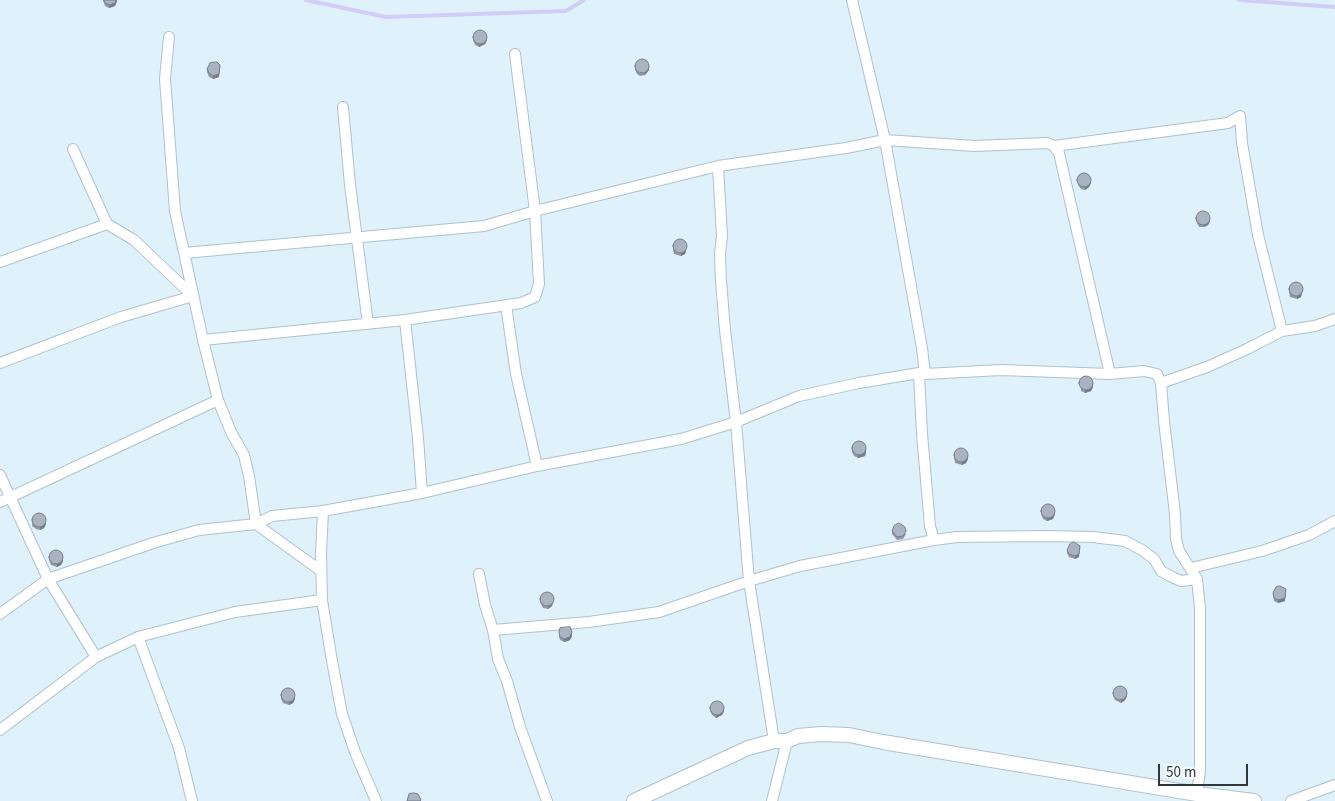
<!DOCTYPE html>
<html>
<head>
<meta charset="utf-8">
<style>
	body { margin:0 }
	#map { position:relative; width:1335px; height:801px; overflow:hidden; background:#dff2fc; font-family:"Source Sans 3",sans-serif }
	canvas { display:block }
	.scale { position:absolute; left:1158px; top:764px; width:90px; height:22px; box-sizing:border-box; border:2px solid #30373b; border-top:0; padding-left:6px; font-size:15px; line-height:18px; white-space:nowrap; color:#30373b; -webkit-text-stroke:4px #f9fcfe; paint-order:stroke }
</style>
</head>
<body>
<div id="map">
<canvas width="1335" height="801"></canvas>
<div class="scale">50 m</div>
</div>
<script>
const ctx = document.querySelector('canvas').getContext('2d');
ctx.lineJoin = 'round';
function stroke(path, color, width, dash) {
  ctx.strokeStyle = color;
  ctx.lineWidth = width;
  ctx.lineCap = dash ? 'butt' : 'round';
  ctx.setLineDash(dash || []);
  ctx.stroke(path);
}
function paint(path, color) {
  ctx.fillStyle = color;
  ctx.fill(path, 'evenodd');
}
stroke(new Path2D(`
	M306,0l80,17 180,-6 18,-11
	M1239,0l96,7`), '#d2cdf7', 4);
const street = new Path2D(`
	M852,0l33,140 37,208 3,26 76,-4 109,4 34,-3 13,3 4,9 3,38 11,93 1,25 3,12 18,28 3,29v162l-3,24
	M169,37l-4,42 10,132 28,129 15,60 13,32 13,23 5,21 7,48 65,47
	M343,107l7,78 18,139
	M1054,146l174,-23 12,-7 2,27 16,92 24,96
	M718,166l4,70 -2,18 1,27 4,49 11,92 13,159 25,160
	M184,253l300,-27 51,-15 183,-45 128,-18 39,-8 90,6 72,-3 7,3 5,7 51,221
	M0,262l107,-38
	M506,305l10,69 21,92
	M405,320l13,118 4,55
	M203,340l202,-20 116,-17 14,-6 4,-13 -4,-73 -20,-157
	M0,363l121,-46 72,-21 -59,-56 -27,-16 -34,-75
	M919,373l3,61 8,92 4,14
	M1161,383l46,-16 40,-18 35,-18 33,-5 20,-7
	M0,475l48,104 48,78
	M0,502l218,-102
	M323,511l-2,43 1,46 10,61 10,53 13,38 21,49
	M1191,568l71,-17 47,-16 26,-14
	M479,574l6,31 8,25 5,29 9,22 13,46 27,74
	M0,614l48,-35 105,-36 46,-13 57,-6 16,-8 51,-5 99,-18 115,-27 144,-27 55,-17 63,-26 60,-13 60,-10 6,1
	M493,630l96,-8 70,-10 90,-31 51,-15 134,-26 23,-3 90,-1 46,1 32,4 17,9 12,9 7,12 11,6 9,4 16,-2
	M138,637l41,111 13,53
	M0,730l96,-73 42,-20 97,-25 87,-12
	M772,801l15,-60
	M1291,801l44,-16`);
const secondary = new Path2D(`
	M634,801l114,-53 26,-7h13l11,-5 23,-2 28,1 34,7 314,52 57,7`);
stroke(street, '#afc1cb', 12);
stroke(secondary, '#afc1cb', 16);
stroke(street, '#fff', 10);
stroke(secondary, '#fff', 14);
paint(new Path2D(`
	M103,0h14v2l-2,4 -6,2 -4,-2z
	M473,37l14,3 -2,4 -6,3 -4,-2 -2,-5z
	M635,66l14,4 -4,5 -5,1 -3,-2 -2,-4z
	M207,69l12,8 -6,2 -4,-2 -2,-5z
	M1078,175l13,8 -2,4 -4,3 -4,-1 -3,-4z
	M1196,218l14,3 -2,4 -4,2h-5l-3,-6z
	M673,247l13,3 -1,4 -4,2 -7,-2 -1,-4z
	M1289,290l13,3 -1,4 -4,2 -7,-2 -1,-4z
	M1080,381l13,6 -2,4 -6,2 -4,-2z
	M852,449l14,3 -1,4 -7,2 -4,-2 -2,-4z
	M954,455l14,4 -2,4 -4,2 -7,-2 -1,-5z
	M1041,511l14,3 -2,5 -6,2 -4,-2 -2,-5z
	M33,516l13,8 -2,4 -4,2 -4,-1 -4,-3z
	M892,531l14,3 -3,5 -6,1 -5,-6z
	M1067,550l12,7 -4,2 -6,-2 -2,-4z
	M49,557l14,4 -2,4 -4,2 -6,-2 -2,-5z
	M1273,593l12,8 -7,2 -4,-2 -1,-5z
	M540,599l13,3 -1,4 -4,3 -5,-1 -3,-6z
	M559,632l13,4 -2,4 -6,2 -4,-2 -1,-4z
	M1113,693l14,3 -2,4 -4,3 -6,-3 -2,-4z
	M281,696l14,3 -2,4 -4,2 -6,-2 -2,-4z
	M710,708l14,3 -2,4 -6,3 -4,-3 -2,-4z`), '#929aa7');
paint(new Path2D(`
	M117,0l-2,6 -6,2v-3z
	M487,37v3l-2,4 -6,3v-3z
	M220,65l-1,12 -6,2v-3z
	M649,66v4l-4,5v-3z
	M1091,180v3l-2,4 -4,3v-4z
	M1210,218v3l-2,4 -4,2v-3z
	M686,247v3l-1,4 -4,2v-3z
	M1302,290v3l-1,4 -4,2v-3z
	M1093,384v3l-2,4 -6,2v-3z
	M866,449v3l-1,4 -7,2v-3z
	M968,455v4l-2,4 -4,2v-3z
	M1055,511v3l-2,5 -6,2v-3z
	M46,520v4l-2,4 -4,2v-3z
	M1080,546l-1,11 -4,2v-3z
	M63,557v4l-2,4 -4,2v-3z
	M1286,589l-1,12 -7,2v-3z
	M553,599v3l-1,4 -4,3v-3z
	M572,632v4l-2,4 -6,2v-3z
	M1127,693v3l-2,4 -4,3v-3z
	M295,696v3l-2,4 -4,2v-3z
	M724,708v3l-2,4 -6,3v-4z`), '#777d88');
const building = new Path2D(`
	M104,0h12l-1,3 -6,2 -4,-2z
	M473 37a7 7 0 1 1 14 0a7 7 0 1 1-14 0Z
	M635 66a7 7 0 1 1 14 0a7 7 0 1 1-14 0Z
	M217,62l3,3 -1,9 -6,2 -4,-3 -2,-4 3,-6z
	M1077 180a7 7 0 1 1 14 0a7 7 0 1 1-14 0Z
	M1196 218a7 7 0 1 1 14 0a7 7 0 1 1-14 0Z
	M673 246a7 7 0 1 1 14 0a7 7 0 1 1-14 0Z
	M1289 289a7 7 0 1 1 14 0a7 7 0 1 1-14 0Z
	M1079 383a7 7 0 1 1 14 0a7 7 0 1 1-14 0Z
	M852 448a7 7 0 1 1 14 0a7 7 0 1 1-14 0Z
	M954 455a7 7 0 1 1 14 0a7 7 0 1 1-14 0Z
	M1041 511a7 7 0 1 1 14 0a7 7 0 1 1-14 0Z
	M32 520a7 7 0 1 1 14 0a7 7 0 1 1-14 0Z
	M899,523l6,4 1,4 -3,5 -6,1 -5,-6 2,-5z
	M1074,542l6,4 -1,8 -4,2 -6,-2 -2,-4 3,-6z
	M49 557a7 7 0 1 1 14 0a7 7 0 1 1-14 0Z
	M1280,586l6,3 -1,9 -7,2 -4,-2 -1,-5 3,-6z
	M540 599a7 7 0 1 1 14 0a7 7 0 1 1-14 0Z
	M570,627l2,5 -2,5 -6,2 -4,-2 -1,-5 1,-4z
	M1113 693a7 7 0 1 1 14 0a7 7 0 1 1-14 0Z
	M281 695a7 7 0 1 1 14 0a7 7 0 1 1-14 0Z
	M710 708a7 7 0 1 1 14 0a7 7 0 1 1-14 0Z
	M414,793l4,1 3,6 -1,1h-13l2,-7z`);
paint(building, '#aab3c2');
stroke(building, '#777d88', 1);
</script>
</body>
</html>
